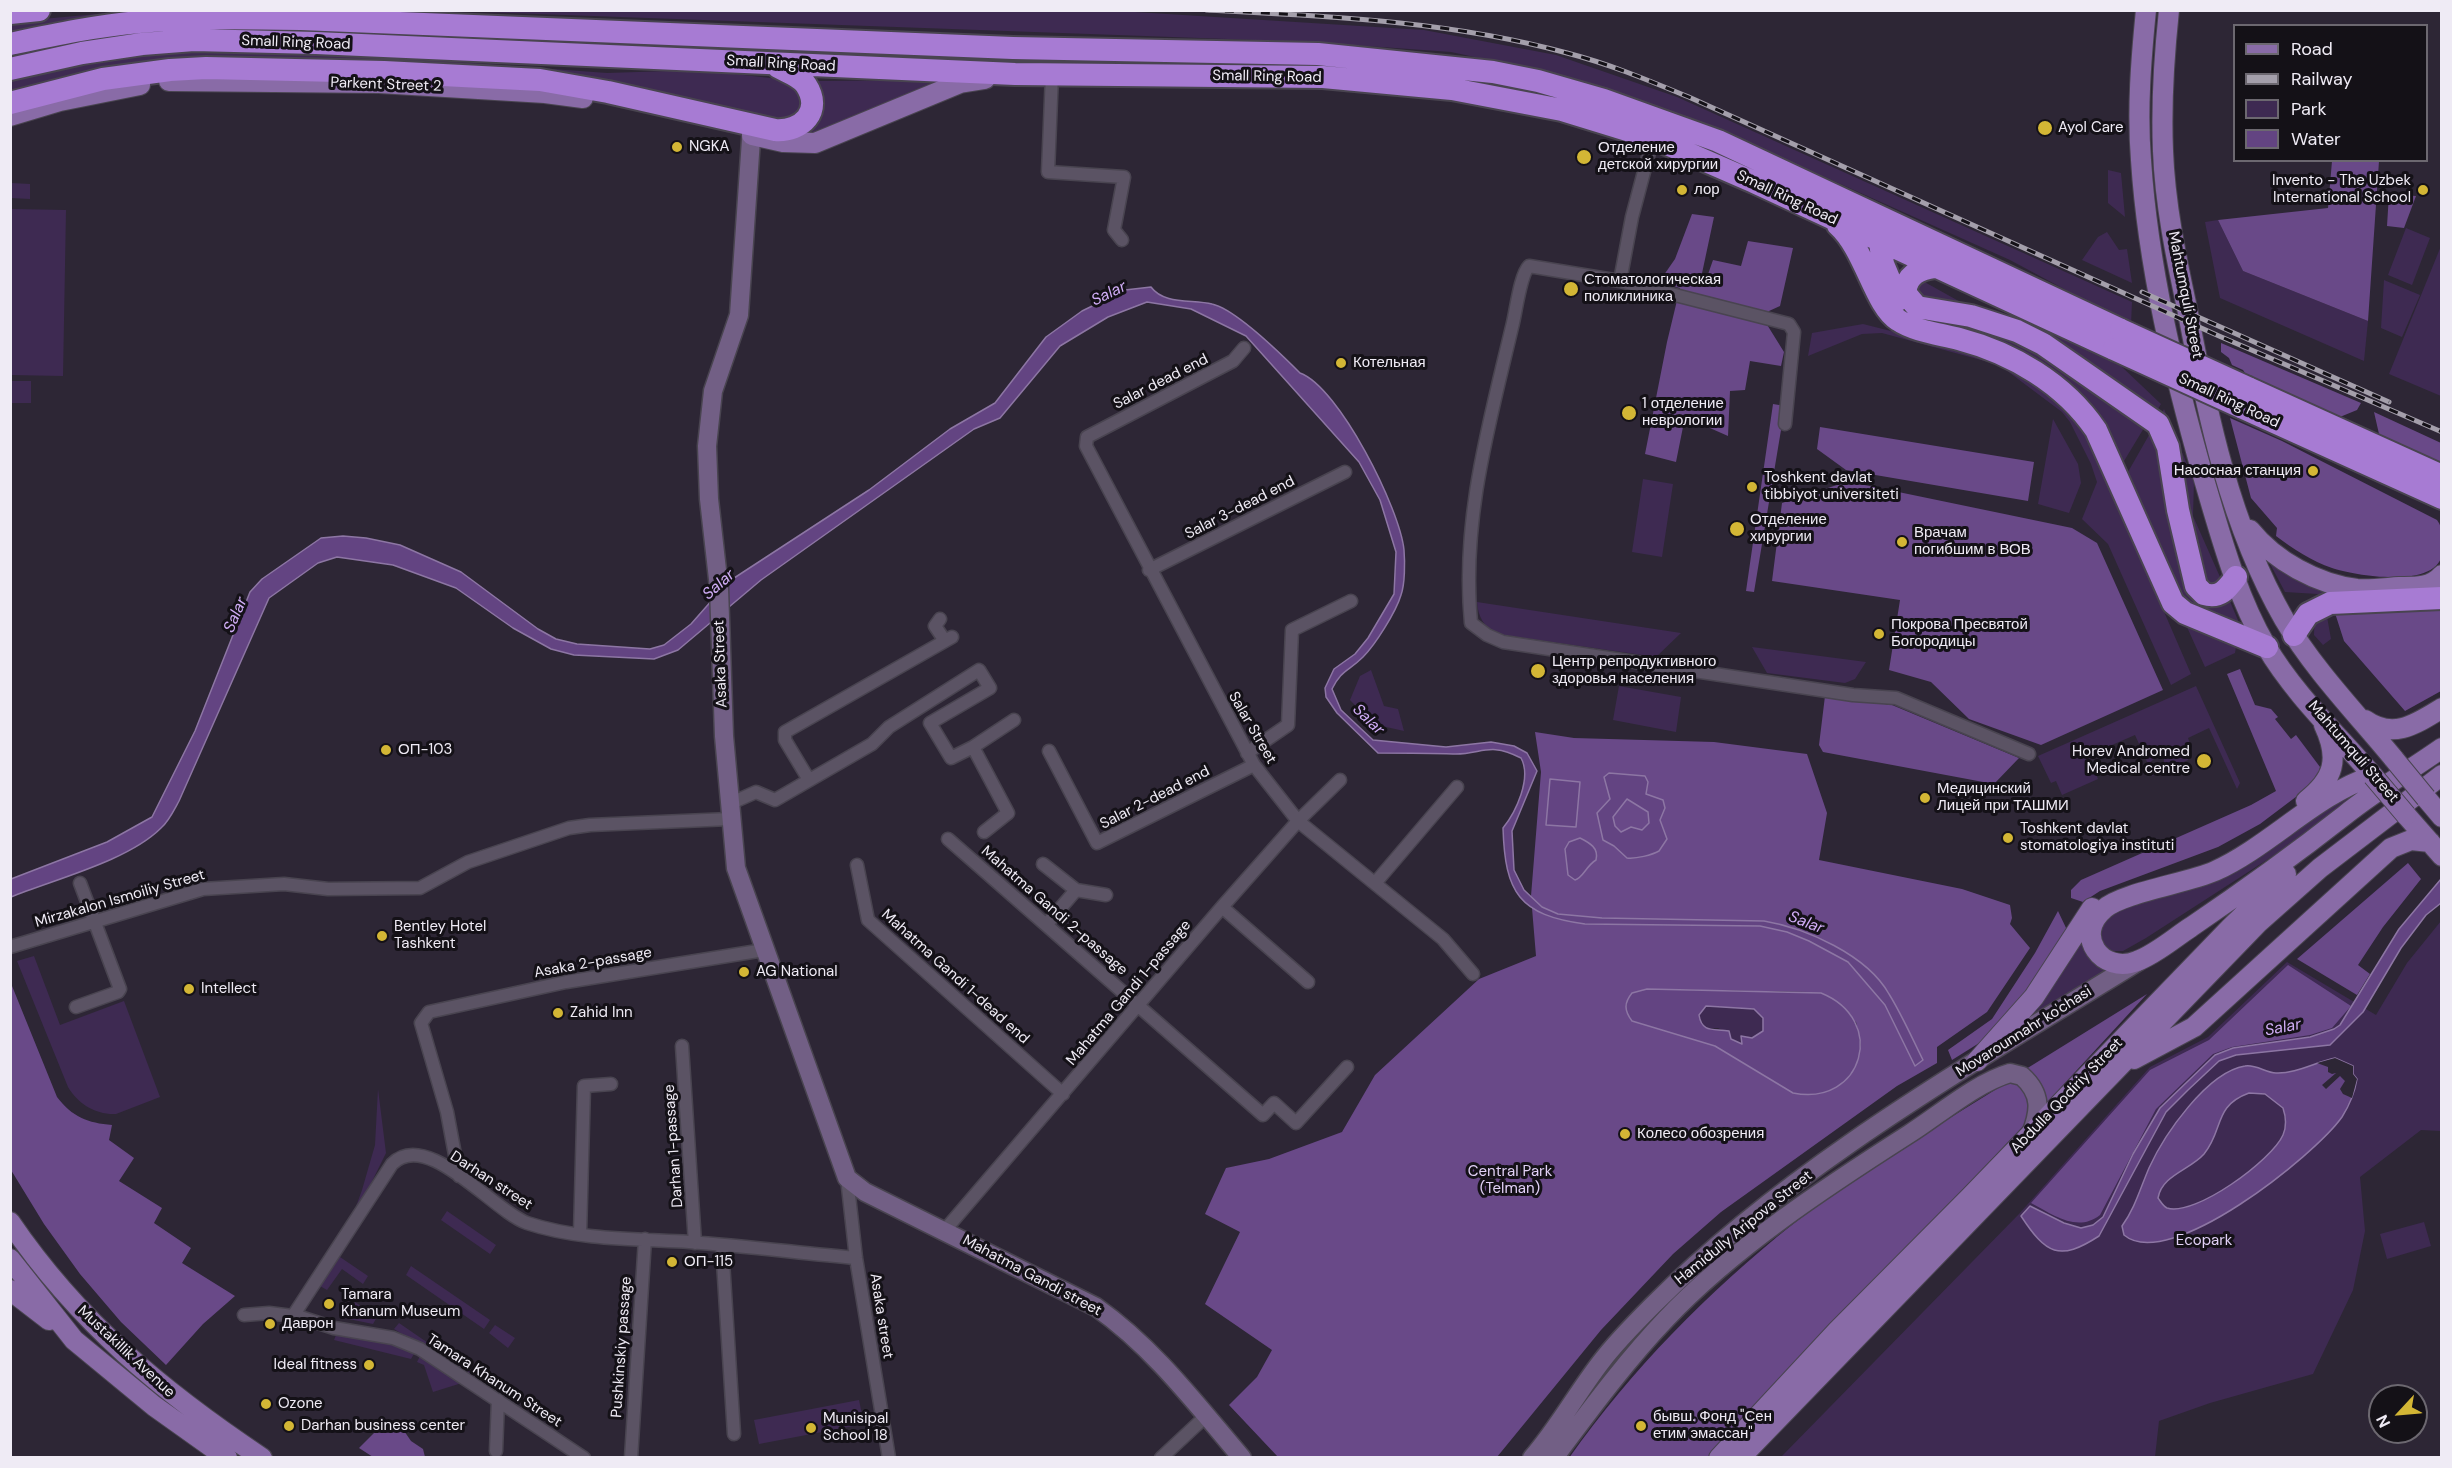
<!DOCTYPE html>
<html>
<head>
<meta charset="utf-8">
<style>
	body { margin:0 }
	#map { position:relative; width:2452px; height:1468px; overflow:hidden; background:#2d2635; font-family:"DM Sans",sans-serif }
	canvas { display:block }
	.frame { position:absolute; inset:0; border:12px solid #efebf5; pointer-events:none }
	.legend { position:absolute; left:2233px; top:24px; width:195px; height:138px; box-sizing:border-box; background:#141117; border:2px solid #6c6870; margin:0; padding:8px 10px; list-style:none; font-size:18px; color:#efebf5 }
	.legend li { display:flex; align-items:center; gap:12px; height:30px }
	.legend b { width:30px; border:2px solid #6c6870 }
	.north { position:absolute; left:2368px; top:1384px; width:60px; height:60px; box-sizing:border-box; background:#141117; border:2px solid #6c6870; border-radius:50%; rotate:244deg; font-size:16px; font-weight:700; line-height:24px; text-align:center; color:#efebf5 }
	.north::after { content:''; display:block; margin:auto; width:21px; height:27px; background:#d3b635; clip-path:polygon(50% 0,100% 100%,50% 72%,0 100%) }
</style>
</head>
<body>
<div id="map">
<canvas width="2452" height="1468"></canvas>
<div class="frame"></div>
<ul class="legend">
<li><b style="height:8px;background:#896ba7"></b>Road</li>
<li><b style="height:8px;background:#a49fab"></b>Railway</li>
<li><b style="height:16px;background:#3e2a52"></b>Park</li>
<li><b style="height:16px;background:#634482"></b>Water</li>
</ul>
<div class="north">N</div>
</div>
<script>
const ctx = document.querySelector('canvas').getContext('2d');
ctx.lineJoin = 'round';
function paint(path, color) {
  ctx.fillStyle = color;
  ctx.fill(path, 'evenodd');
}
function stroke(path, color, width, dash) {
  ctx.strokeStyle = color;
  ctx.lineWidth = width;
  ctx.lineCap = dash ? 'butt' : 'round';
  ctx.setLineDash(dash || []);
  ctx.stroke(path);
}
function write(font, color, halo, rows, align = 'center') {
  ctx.font = font + ' "DM Sans",sans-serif';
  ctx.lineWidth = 6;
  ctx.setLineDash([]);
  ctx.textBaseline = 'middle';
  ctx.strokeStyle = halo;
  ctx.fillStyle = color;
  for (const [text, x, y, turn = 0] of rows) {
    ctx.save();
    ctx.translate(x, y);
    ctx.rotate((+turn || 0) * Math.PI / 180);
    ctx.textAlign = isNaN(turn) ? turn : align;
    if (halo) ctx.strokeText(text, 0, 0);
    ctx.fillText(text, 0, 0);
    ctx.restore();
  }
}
paint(new Path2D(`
	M1103,10l321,20 132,25 121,42 455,205 -1,23 -121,-65 -301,-135 -89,-32 -75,-21 -94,-20 -141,-10 -855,-31z
	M129,11h75l-193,24 -1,-13z
	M172,51l191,4 244,18 92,-3 89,10 20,20 -18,24 -426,-63 -353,33v-14l106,-25z
	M943,80l-126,52 -19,4 18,-55z
	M2108,170l13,3 4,44 -17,-14z
	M11,183l19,1v15l-19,-1z
	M11,209l55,1 -3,166 -52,-1z
	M2218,220l25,51 125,50 -4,40 -144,-63 -15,-76z
	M2406,228l24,10 -18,47 -24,-10z
	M2107,232l12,18 8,-1 5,34 -50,-23 16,-23z
	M2441,246v150l-52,-22z
	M1921,280l43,24 58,16 99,46 40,38 -5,8 -108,-72 -131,-43 -5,-9z
	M2384,280l36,15 -18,42 -21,-9z
	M1901,312l67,9 57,19 122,83 -26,43 -32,-57 -188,-92z
	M1863,324l131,33 62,41 19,19 22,40 94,217 -20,11 -63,-141 -26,-25 15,-37 -6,-18 -21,-42 -8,-10 -56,-42 -14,-7 -110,-30 -20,1 -54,22 4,-23z
	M11,381h20v22h-20z
	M2164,409l30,72 -1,35 27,61v4l-14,9 -46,-173z
	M2053,419l25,45 3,19 -12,30 -31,-9z
	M2153,428l37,160 39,11 13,31 -56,-23 -62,-128z
	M1643,479l30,5 -11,73 -30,-5z
	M2267,558l83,38 -65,-4z
	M1477,602l204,31 -25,24 -159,-23c-13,-7 -19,-17 -20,-32z
	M2326,611l5,28 -8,6 -9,-10c0,-12 3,-17 12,-24z
	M2182,616l49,17 5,14 -1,6 -30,14z
	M1752,647l114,15 -11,17 -10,4 -78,-10z
	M1371,670l13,36 14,3 6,22 -31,-7 -23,-24 10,-24z
	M1619,686l62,11 -5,35 -63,-12z
	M2196,686l44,97 -3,6 -28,-61 -21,10 4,11 -4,11 -36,16 -3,-7 15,-5v-6l-5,-3 -11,9 -13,-29 -46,20 9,24 -36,16 -6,-14 -5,2 -13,-27z
	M2343,797l7,3 -60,45 -144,93 -23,13h-16l-10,-20 14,-19z
	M2441,921v210l-20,-1 -61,47 5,54 -12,59 -40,84 -103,29 -51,18 -4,36 -375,1 239,-244 131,-147 58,-30 79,-75 89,53 31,-52z
	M2084,933l23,36 -74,48z
	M34,956l26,69 64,-24 36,96 -44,17c-20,1 -38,-10 -48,-27l-51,-126z
	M1706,1006l48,3 9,9v13l-6,6 -14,3 -1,4 -12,-5 -2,-6 -10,-5 -11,1 -5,-4 -3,-10z
	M378,1089l8,64 -40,81 16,-44 13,-45z
	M447,1211l49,34 -6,9 -49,-34z
	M2424,1222l7,24 -44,13 -7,-25z
	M340,1257l28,19 -5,8 -21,-15 -15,21 -7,-4z
	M411,1266l79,54 -6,9 -78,-54z
	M355,1302l22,15 -4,7 -34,-7 6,-9 4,2z
	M399,1323l80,55 -1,3 -84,-52z
	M495,1325l20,13 -7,10 -19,-15z
	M336,1335l66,8 13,9 -4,7 -77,-19z
	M421,1354l44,28 -32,10 -9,-27 -7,-3z
	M859,1400l5,24 -105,20 -5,-24z`), '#3e2a52');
paint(new Path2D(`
	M2332,161h47l-11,160 -125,-50 -25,-51 110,-12z
	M2389,194l27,2 -12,32 -17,-2z
	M1692,214l22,3 -13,61 5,2 7,-20 28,6 7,-25 45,7 -13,58 -11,5 -3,12 18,29 -3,14 -31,-5 -5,29 -15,1 -2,45 -43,-19 -9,45 -31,-8 22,-112 13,-54 -21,-6 16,-23z
	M2221,343l140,60 -4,7 -22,9 -88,-43 -4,-6 -11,-5 -3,-7 -8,-6z
	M1773,404l12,2 -31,186 -8,-1z
	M2374,412l67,31v20l-62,-29z
	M2230,418l52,23 155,79c7,9 5,20 5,31 0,39 -87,25 -110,17 -20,-7 -39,-19 -56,-32l1,-8 -26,-30z
	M1820,427l214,35 -6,39 -182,-31 -29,-21z
	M1855,483l217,45 25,15 66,147 -122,55 -72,-26 -38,-37 -42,-12 11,-70 -128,-19 10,-78 58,-19z
	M2441,605v86l-36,20 -61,-70 -9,-28z
	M2240,669l15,36 16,4 7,8 -3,2 16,20 5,-4 24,32 -3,14 -57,43 -42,23 -118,44 -17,11 -12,-4v-8l10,-10 170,-75 25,-14 -49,-117z
	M1825,696l67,9 127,53 -25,26 -171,-32 -4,-7z
	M1535,732l39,6 140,4 93,12 20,59 -8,47 143,29 48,16 2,13 -2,6 20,24 -43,64 -50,35v16l-40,23 -176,126 -48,42 -72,76 -104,127h-219l-49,-52 28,-28 15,-27 -67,-46 35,-72 -35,-18 21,-46 43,-9 73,-27 33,-57 104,-96 57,-23 -5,-60 10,-124zM1647,989l163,3 46,30 5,23 -10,29 -58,19 -77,-47 -84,-25 -6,-18 6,-10z
	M2408,863l13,16 -38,48 -25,38 12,9 -13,21 -60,-36z
	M2058,911l9,19 -49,77 -34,33 -32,20 -4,-10 44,-31 43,-66z
	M2288,965l63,41 -19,22 -22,7 -78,12 -19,7 -57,55 -56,106c-23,18 -46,0 -69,-12l119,-133 59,-30z
	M10,981l47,116c15,20 31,26 55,28l-3,15 25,18 -15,23 43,27 -8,15 37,25 -9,15 53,33 -32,28 -37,41 -45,-43 -41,-48 -36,-50 -33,-54z
	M2147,994l-106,115 -15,-40z
	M2014,1078l8,5 6,17 -1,22 -316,335 -142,1c63,-89 139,-166 224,-234 68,-54 147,-99 221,-146z
	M400,1425l11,16 12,8 2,8h-52l-14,-9 21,-21z`), '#694988');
const water = new Path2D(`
	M1151,287c13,18 42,12 61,17 23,5 70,51 88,69 39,14 100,136 104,177 1,12 1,34 -3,45 -5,17 -26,50 -38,62 -14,14 -22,13 -31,32l9,21 32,30 73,7 45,-5 23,4 13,7 10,18 -25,60 2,39 10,20 18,17 16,7 44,4 162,3c42,7 103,34 125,73 13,21 23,44 34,66l-8,6 -30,-61 -37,-43 -39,-21 -22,-9 -27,-6 -175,-2c-66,-9 -80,-31 -82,-96 13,-16 29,-50 18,-70 -33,-17 -39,-3 -68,-4 -25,-1 -50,-1 -75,-1l-41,-40 -11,-16 -1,-9 9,-19 21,-15 13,-16 26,-44 2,-42 -16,-52 -21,-38 -113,-126 -55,-27 -44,-7 -39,15 -48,29 -60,72 -26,11 -213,151 -83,70 -24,9 -80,-4 -23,-6 -38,-21 -57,-40 -63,-23 -56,-8 -19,6 -49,35 -90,203c-5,9 -10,20 -18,27 -33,33 -106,51 -150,69v-18l96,-37 45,-25 43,-86 55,-139 12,-13 59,-41 22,-2 23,2 34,7 61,27 77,57 18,10 21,5 73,5 14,-4 27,-21 37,-42 141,-92 81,-61 45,-26 51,-66 36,-26 43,-21z
	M1609,773l36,3 3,6 -2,12 17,6 2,8 -5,12 7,19 -8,12c-7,4 -23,8 -32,7l-13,-12 -11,-6 -6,-27 13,-14 -6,-22zM1627,799l21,13 1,11 -7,7 -11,-3 -10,5 -6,-6 -2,-9z
	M1550,779l30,3 -4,45 -30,-2z
	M1580,838c10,5 19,10 16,22 -10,6 -13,18 -21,20l-7,-5 -3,-26 4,-7z
	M2441,879v24l-15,12 -25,33 -38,64 -33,33 -94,10 -17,6 -31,29 -22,22 -67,124c-40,26 -53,18 -78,-20l9,-10 34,17 17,5 12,-3 10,-8 30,-63 27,-46 55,-53 18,-7 77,-11 24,-8 6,-4 59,-96z
	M1647,989l174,4c67,27 42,114 -28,100l-78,-47 -83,-25c-8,-11 -8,-18 0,-28zM1706,1006l48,3 9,9v13l-11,7 -11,-2 1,8 -11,-5 -2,-8c-14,-3 -27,3 -30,-16z
	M2335,1058l18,8v8l4,5c-2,12 -8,27 -15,38 -27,38 -173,156 -218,118l-2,-9c13,-18 18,-37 27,-58 15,-33 58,-96 96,-102 11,-2 21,7 31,7 19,1 40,-11 59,-15zM2249,1093l16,1 18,14c3,9 4,18 0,27 -11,25 -88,82 -116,73 -4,-2 -6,-6 -9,-10 4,-23 32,-28 46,-44 20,-24 9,-48 45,-61z`);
paint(water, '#634482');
stroke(water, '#8d76a4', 1.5);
paint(new Path2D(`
	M2335,1058l18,8v8l4,5 -5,19 -9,-4 -3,-5 5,-8 -5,-5 -14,13 -4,-4 14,-12 -4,1 -4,-2v-5l-11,-4z`), '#2d2635');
const street = new Path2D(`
	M1052,74l-4,98 76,5 -10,53 8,10
	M1620,281l12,-64 22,-83
	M1244,348l-11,13 -146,76 -1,9 168,319 44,56 145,118 30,35
	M1785,424l9,-92 -5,-8 -169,-43 -91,-15c-9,9 -13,46 -17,61 -23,97 -51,195 -41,296l16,12 16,7 350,53 43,3 133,56
	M1149,570l196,-98
	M940,619l-5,7 10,15
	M973,747l41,-27
	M1049,751l48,92 157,-78
	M1247,753l41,-28 4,-95 59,-29
	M809,780l-24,-40v-8l167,-95
	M729,804l27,-12 19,8 97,-56 17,-17 90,-57 11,18 -60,35 21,35 22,-11 35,66 -24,19
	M948,839l315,276 11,-12 22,20 51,-56
	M1043,864l33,26 30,5
	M857,865l11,55 195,174
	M1376,882l81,-95
	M1222,907l86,75
	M1046,925l30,-35
	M10,947l193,-58 81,-5 44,5 92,-1 48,-26 101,-34 21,-3 140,-6
	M76,1007l42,-15 2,-3 -40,-106
	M682,1046l13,197
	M459,1176l-12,-64 -26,-89 8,-11 137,-30 198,-32
	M847,1178l9,80 33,200
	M945,1230l277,-323 76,-86 42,-41
	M580,1234l4,-148 27,-2
	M722,1246l12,188
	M244,1315l25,-2 31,4 34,11 59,10 27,11 164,109
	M293,1316l99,-152c35,-36 101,47 135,59 51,17 108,16 162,19 56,4 111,11 167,16
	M496,1451l2,-51
	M631,1458l14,-219
	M1161,1458l45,-42`);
const secondary = new Path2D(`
	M752,125l-13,190 -26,76 -6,55 2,53 10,89 5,148 12,132 111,310 18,14 231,115c58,41 100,97 146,151
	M1532,1458c26,-30 45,-65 69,-96 15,-20 34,-39 52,-57 139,-140 319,-241 486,-344
	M1554,1458c36,-48 71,-96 112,-139 67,-71 160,-132 243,-185 30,-19 67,-51 101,-61l12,3c20,18 18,35 9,58`);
const primary = new Path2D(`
	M2146,10c-5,50 -9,100 -5,150 7,107 33,214 62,316 17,57 33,119 63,170 28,48 72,89 107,130 -57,18 -103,70 -158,95 -27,12 -94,22 -111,38 -31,26 -2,66 33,52 19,-7 37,-23 54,-34 53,-36 103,-72 154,-112 30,-24 64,-44 97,-67
	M2169,10c-5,47 -8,94 -6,141 2,53 13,106 24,157 20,106 43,217 97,311 30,51 73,95 110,140
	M169,81l210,2 166,10 38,5
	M10,116l50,-15 80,-16
	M752,135l31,7 32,1 145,-60 25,-4
	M2250,530c25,31 67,54 107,59 14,1 28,-1 42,-2 16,0 32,1 43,-12
	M2365,720c28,20 51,4 77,-12
	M2426,798l16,19
	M2306,801c28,-22 34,-42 18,-76
	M2406,815l36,41
	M2134,1059l60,-32 197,-179 20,-8 19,2
	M1977,1061l57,-64 58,-89
	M10,1222c68,100 153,170 252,236
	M10,1259l64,81 80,66 73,52
	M10,1290l39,30
	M1719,1458l118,-127 133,-134 261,-270 55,-53
	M1740,1458l518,-535 62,-55 122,-93`);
const highway = new Path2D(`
	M10,13l29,-3
	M10,44c43,-9 85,-18 129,-22 53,-5 108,-4 162,-3l712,29 305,6 175,18 45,9 66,19 114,41 403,189
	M10,69l72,-16 60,-9 52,-4 122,3 699,31 308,3 129,12 110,21 91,28 101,44 360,167
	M10,103l93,-24 67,-9 36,-2 178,4 156,8 68,12 167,38c27,2 48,-19 31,-45 -6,-9 -19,-13 -28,-18
	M1838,225c27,24 37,81 60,95 16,11 42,14 61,19 53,14 105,44 137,91l77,173 12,10 82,34
	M1880,242l3,22 15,36
	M1934,267c-15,2 -30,9 -28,27l11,13 54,9 46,15 26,13 115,80 10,23 10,63 18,76 8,8c16,5 23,-5 32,-17
	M2248,388l194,88
	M2241,407l201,91
	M2294,635l14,-21 22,-11 112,-5`);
stroke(street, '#494450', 15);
stroke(secondary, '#494450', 21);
stroke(primary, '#494450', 22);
stroke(highway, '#494450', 26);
stroke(street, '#5b5364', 12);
stroke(secondary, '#725f85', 18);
stroke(primary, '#896ba7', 20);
stroke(highway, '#a77bd3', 22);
const rail = new Path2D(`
	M1207,10c120,6 243,11 360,43 43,11 83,28 124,45l528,238 223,96
	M2142,292l247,110`);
stroke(rail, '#a49fab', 5);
stroke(rail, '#141117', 3, [9]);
const primaryBridge = new Path2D(`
	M2394,759l32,39
	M2373,776l33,39`);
const highwayBridge = new Path2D(`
	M2121,330l127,58
	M2114,349l127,58`);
stroke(primaryBridge, '#494450', 22, []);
stroke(highwayBridge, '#494450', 26, []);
stroke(primaryBridge, '#896ba7', 20);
stroke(highwayBridge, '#a77bd3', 22);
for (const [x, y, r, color] of [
	[2045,128,8,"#d3b635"],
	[677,147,6,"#d3b635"],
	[1584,157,8,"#d3b635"],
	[1682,190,6,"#d3b635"],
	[2423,190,6,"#d3b635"],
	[1571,289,8,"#d3b635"],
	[1341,363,6,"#d3b635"],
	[1629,413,8,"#d3b635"],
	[2313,471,6,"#d3b635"],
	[1752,487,6,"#d3b635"],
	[1737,529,8,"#d3b635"],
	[1902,542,6,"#d3b635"],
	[1879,634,6,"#d3b635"],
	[1538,671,8,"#d3b635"],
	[386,750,6,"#d3b635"],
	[2204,761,8,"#d3b635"],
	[1925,798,6,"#d3b635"],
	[2008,838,6,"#d3b635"],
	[382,936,6,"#d3b635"],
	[744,972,6,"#d3b635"],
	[189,989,6,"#d3b635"],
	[558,1013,6,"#d3b635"],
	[1625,1134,6,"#d3b635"],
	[672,1262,6,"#d3b635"],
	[329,1304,6,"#d3b635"],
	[270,1324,6,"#d3b635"],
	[369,1365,6,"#d3b635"],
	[266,1404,6,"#d3b635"],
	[289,1426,6,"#d3b635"],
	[1641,1426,6,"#d3b635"],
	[811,1428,6,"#d3b635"]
]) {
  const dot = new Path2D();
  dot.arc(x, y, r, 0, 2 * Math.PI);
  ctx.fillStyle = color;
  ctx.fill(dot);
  stroke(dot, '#141117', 2);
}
write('15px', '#efebf5', '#141117', [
	["Small Ring Road",296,43,2],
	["Small Ring Road",781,64,3],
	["Small Ring Road",1267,77,1],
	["Parkent Street 2",386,85,2],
	["Small Ring Road",1787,198,25],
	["Mahtumquli Street",2185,295,79],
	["Salar dead end",1161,382,-27],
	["Small Ring Road",2229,401,25],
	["Salar 3-dead end",1240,508,-27],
	["Asaka Street",721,664,-92],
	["Salar Street",1252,728,60],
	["Mahtumquli Street",2353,752,49],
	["Salar 2-dead end",1155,798,-27],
	["Mirzakalon Ismoiliy Street",120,899,-16],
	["Mahatma Gandi 2-passage",1054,911,41],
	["Asaka 2-passage",593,963,-10],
	["Mahatma Gandi 1-dead end",955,977,42],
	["Mahatma Gandi 1-passage",1129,993,-50],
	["Movarounnahr ko'chasi",2024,1032,-32],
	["Abdulla Qodiriy Street",2067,1096,-46],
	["Darhan 1-passage",674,1146,-94],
	["Darhan street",491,1181,33],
	["Hamidully Aripova Street",1744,1228,-39],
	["Mahatma Gandi street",1032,1276,28],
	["Asaka street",881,1316,81],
	["Pushkinskiy passage",622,1347,-86],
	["Mustakillik Avenue",126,1352,43],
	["Tamara Khanum Street",494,1381,33]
]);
write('15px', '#efebf5', '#141117', [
	["Ayol Care",2058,128],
	["NGKA",689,147],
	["Отделение",1598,148],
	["детской хирургии",1598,165],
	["Invento - The Uzbek",2411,181,"right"],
	["International School",2411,198,"right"],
	["лор",1694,190],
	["Стоматологическая",1584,280],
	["поликлиника",1584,297],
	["Котельная",1353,363],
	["1 отделение",1642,404],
	["неврологии",1642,421],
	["Насосная станция",2301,471,"right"],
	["Toshkent davlat",1764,478],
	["tibbiyot universiteti",1764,495],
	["Отделение",1750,520],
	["хирургии",1750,537],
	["Врачам",1914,533],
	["погибшим в ВОВ",1914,550],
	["Покрова Пресвятой",1891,625],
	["Богородицы",1891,642],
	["Центр репродуктивного",1552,662],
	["здоровья населения",1552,679],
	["ОП-103",398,750],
	["Horev Andromed",2190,752,"right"],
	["Medical centre",2190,769,"right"],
	["Медицинский",1937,789],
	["Лицей при ТАШМИ",1937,806],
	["Toshkent davlat",2020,829],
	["stomatologiya instituti",2020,846],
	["Bentley Hotel",394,927],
	["Tashkent",394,944],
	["AG National",756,972],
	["Intellect",201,989],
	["Zahid Inn",570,1013],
	["Колесо обозрения",1637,1134],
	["ОП-115",684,1262],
	["Tamara",341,1295],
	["Khanum Museum",341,1312],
	["Даврон",282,1324],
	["Ideal fitness",357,1365,"right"],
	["Ozone",278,1404],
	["бывш. Фонд \"Сен",1653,1417],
	["етим эмассан\"",1653,1434],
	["Munisipal",823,1419],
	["School 18",823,1436],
	["Darhan business center",301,1426]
], 'left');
write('15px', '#e1d0f6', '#141117', [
	["Central Park",1510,1172],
	["(Telman)",1510,1189],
	["Ecopark",2204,1241]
]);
write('italic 16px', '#d0adf6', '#141117', [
	["Salar",1109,294,-26],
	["Salar",719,585,-41],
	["Salar",236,615,-67],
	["Salar",1368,720,44],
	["Salar",1806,923,21],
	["Salar",2283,1028,-11]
]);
</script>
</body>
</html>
